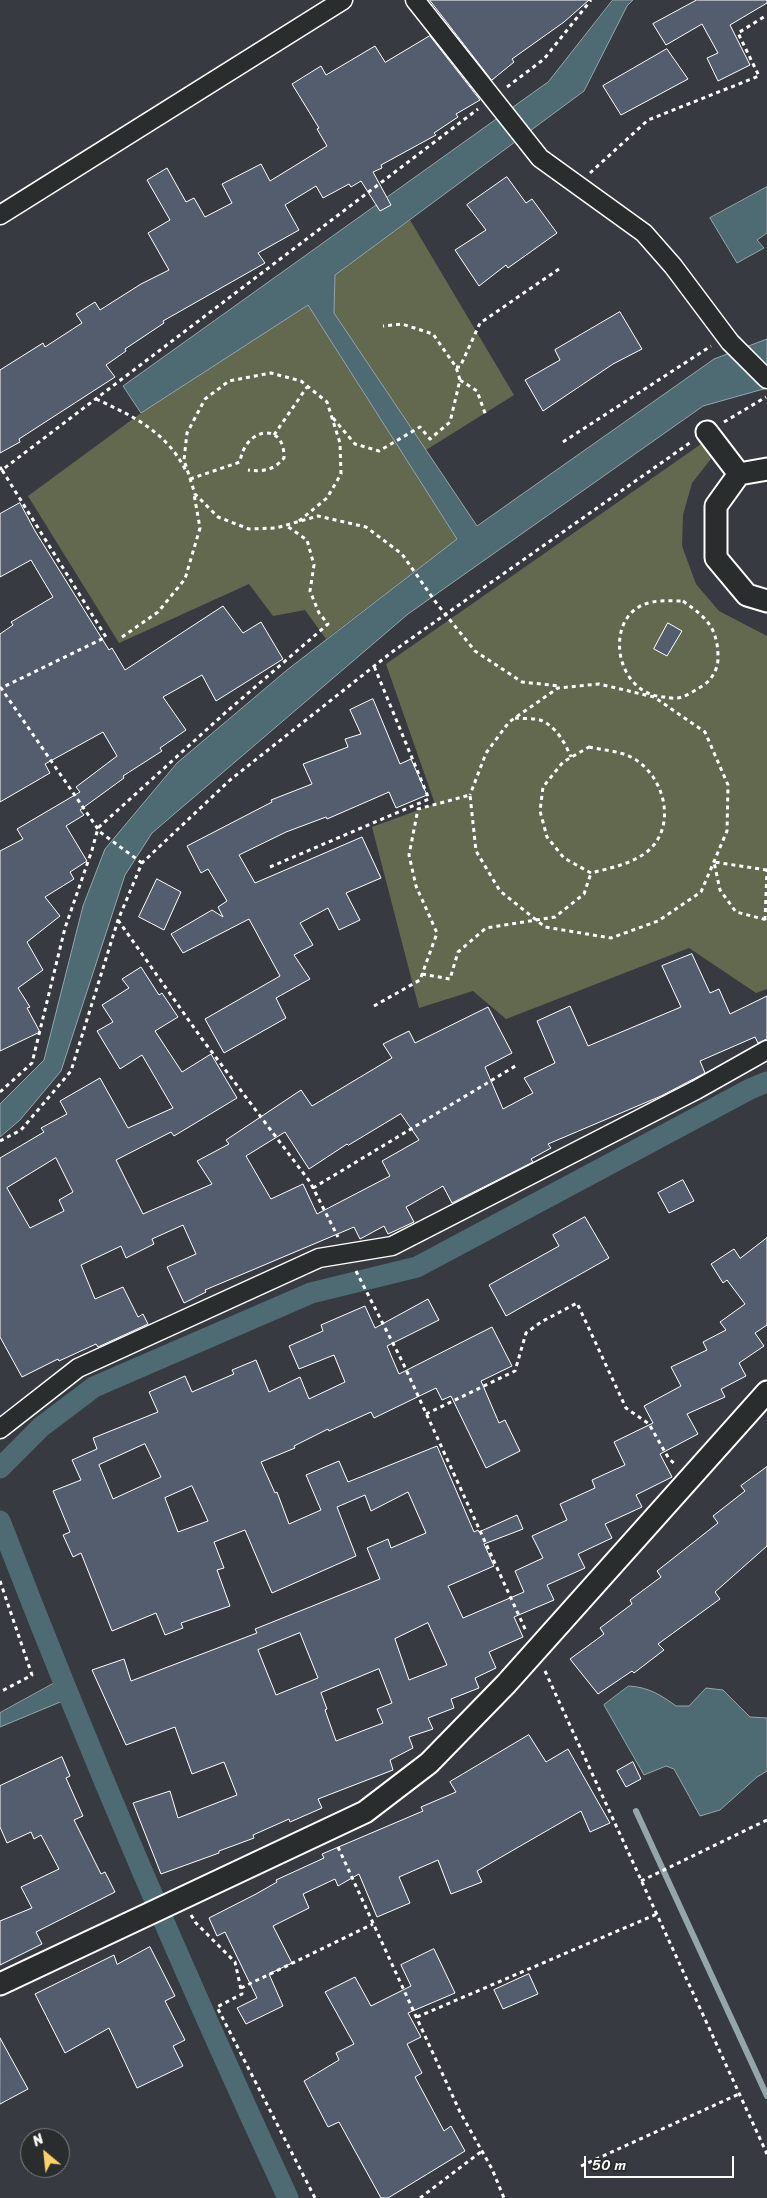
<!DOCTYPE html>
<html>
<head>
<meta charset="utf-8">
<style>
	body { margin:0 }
	#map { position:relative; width:767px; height:2198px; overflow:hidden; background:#373b41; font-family:Sriracha,sans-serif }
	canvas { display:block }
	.north { position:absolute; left:20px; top:2128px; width:50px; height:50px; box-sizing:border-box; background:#2a2d2e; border:1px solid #7f8182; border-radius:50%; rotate:332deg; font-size:14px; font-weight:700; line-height:20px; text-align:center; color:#fff }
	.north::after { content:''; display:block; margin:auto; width:18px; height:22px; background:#ffd166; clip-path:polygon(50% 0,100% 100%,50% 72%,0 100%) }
	.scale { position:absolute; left:584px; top:2156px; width:150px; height:22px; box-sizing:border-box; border:2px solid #fff; border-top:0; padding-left:6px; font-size:15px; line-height:18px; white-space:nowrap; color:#fff; -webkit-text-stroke:4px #2a2d2e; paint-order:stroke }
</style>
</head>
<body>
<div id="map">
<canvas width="767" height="2198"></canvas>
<div class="north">N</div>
<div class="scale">50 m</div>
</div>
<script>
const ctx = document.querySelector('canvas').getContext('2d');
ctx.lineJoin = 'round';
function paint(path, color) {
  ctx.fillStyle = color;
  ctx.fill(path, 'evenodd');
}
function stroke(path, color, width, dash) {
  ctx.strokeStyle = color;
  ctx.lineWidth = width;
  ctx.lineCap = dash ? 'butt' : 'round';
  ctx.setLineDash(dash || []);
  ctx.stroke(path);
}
paint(new Path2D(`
	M410,220l104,175 -88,55 -92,-137 1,-38z
	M308,305l149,234 -131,100 -21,-29 -32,6 -24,-32 -130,59 -91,-147 113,-83z
	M704,442l10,13 -22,28 -9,32 -1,31 14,38 23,27 48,25v353l-11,4 -67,-45 -183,71 -33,-28 -54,17 -47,-181 63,-23 -49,-140z`), '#63694f');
const water = new Path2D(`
	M613,0h20l-6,6 -43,85 -249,184 -1,38 143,213 237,-167 53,-20v49l-64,18 -295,208 -256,219 -27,42 -64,196 -41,49 -20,17v-33l44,-44 39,-154 22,-57 72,-86 110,-93 170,-131 -149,-234 -167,108 -18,-27 425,-304z
	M767,187v46l-10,7 7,8 -27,15 -27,-45z
	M62,1679l8,19 -70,29v-14z
	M629,1686c19,1 32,9 47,20h13l17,-18 17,2 27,27 17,1v53l-10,6 -37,33 -20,6 -26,-47 -8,-3 -22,9 -40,-70z`);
paint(water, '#4e6a73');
stroke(water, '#95a6ab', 1);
stroke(new Path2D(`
	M636,1811l131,285`), '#95a6ab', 6);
stroke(new Path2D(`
	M0,1468l41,-41 53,-40 217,-94 106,-26 333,-178 17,-7
	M0,1521c88,229 185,455 288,677`), '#4e6a73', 21);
const building = new Path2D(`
	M430,0h159l-25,22 -52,37 2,3 -22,18z
	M697,0h70v3l-37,22 20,40 -32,16 -11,-23 11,-5 -16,-29 -36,21 -13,-21z
	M430,36l50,64 -24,14 2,3 -24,16 2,2 -55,30 1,3 -9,4 18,33 -11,6 -19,-30 -10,6 -2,-3 -26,14 -7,-12 -31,19 14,25 -41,23 7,10 -102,58 1,2 -39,26 1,2 -20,14 9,12 -96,62 1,3 -20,11v-83l43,-27 2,4 37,-24 -6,-9 19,-12 5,8 41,-26 28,-14 -21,-37 22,-13 -23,-40 20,-12 19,34 8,-4 11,19 27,-14 -10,-19 39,-20 9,17 57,-35 -10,-17 2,-1 -27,-44 29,-18 5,9 49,-29 10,16z
	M667,49l21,30 -67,36 -18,-29z
	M507,177l19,26 6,-4 25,34 -49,35 -2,-3 -27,21 -24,-36 31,-20 -19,-25z
	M620,312l22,37 -29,15 -70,47 -18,-31 35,-20 -5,-10z
	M20,503l15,28 74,119 3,-2 13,22 98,-64 20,27 18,-11 22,37 -67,42 -14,-26 -39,22 23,33 -26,18 2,3 -39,25 1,2 -44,32 4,5 -18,11 21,35 -17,11 4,7 -29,18 15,19 -33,26 16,28 -25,18 12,19 -3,1 13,24 -40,19v-200l23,-12 -6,-10 63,-37 -4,-5 41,-31 -14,-24 -58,32 5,9 -50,29v-168l13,-9 -2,-3 42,-25 -22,-37 -31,17v-63z
	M668,623l14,8 -15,25 -13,-7z
	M373,699l27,65 11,-5 16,36 -31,13 -7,-16 -62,27 -1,-2 -40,15 -47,23 16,28 107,-46 19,41 -35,15 14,27 -21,10 -11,-22 -28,15 13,22 -19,10 16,24 -34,19 10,20 -62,35 -19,-34 75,-43 -31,-57 -66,34 -12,-19 41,-24 11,7 -5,-10 9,-6 -19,-32 -7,4 -14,-27 85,-44 -1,-2 41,-16 -9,-20 45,-17 -3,-8 16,-5 -11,-24z
	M157,879l24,13 -17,38 -25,-13z
	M692,954l18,39 9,-4 11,25 37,-18v43l-9,4 -3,-6 -55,24 5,12 -44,23 -113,48 3,4 -20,11 2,3 -81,41 -9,-17 -37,21 8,15 -26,12 -4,-8 -24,13 -6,-12 -149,63 1,2 -22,11 -17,-36 29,-13 -13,-29 -31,14 2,5 -28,14 -5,-12 -40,19 14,34 28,-12 15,30 5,-3 5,10 -50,23 -2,-3 -37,17 -1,-2 -36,18 -22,-40v-179l44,-26 -3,-4 26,-14 -7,-13 40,-23 28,50 45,-20 -31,-53 -22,14 -23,-38 16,-9 -11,-17 27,-17 -7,-9 19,-12 18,28 3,-2 16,24 -23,14 27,41 29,-18 26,44 -63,38 -3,-4 -55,28 27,54 69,-30 -15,-23 32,-17 -3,-4 75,-50 11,16 80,-48 -9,-14 26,-13 6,12 73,-36 24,46 -27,14 18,42 30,-16 -9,-15 31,-15 -18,-42 33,-15 18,40 93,-39 -19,-41zM401,1114l18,26 -37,21 8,15 -73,38 -14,-30 -32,15 -25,-43 39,-24 24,37 38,-25 1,1zM56,1158l17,34 -14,8 5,11 -34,17 -23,-40z
	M683,1180l11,21 -25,12 -11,-20z
	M585,1217l24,41 -103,58 -17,-31 70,-39 -6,-11z
	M767,1238v87l-12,8 9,13 -25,17 7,13 -25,13 4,8 -38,17 11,20 -38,20 12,23 -36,18 6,12 -37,17 7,14 -34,16 7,14 -38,17 7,15 -40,17 9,20 -34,15 7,16 -21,10 4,10 -28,11 3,9 -26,10 5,11 -24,8 4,11 -23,12 3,10 -75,29 4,9 -32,14 -1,-3 -36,16 1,3 -35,13v2l-58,21 -28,-71 37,-12 8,27 59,-23 -13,-33 -32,12 -17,-47 -49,18 -34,-75 32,-11 7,22 126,-48 -2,-4 125,-50 -13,-31 21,-9 3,9 35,-15 -18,-41 -37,19 -6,-16 -28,12 19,49 -84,37 -27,-63 -31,12 10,26 -7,2 13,36 -49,17 2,5 -18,7 -9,-22 -44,18 -31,-78 -8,4 -10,-22 7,-3 -17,-41 28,-11 -9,-20 25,-11 -4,-11 65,-26 -9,-20 36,-16 7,16 42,-18 -2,-4 24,-10 13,32 31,-15 9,22 36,-17 -11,-27 -35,14 -10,-23 34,-15 -2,-6 44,-19 10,22 53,-29 11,21 -52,26 12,28 93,-47 20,39 -31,15 18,42 6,-3 15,31 -34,17 -35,-72 -9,4 -6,-12 -62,30 -3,-6 -42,19 -1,-2 -34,17 1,2 -34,14 14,31 2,-1 12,32 32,-14 -15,-35 33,-14 9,21 89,-36 37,86 4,-2 1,2 38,-17 6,14 -39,15 10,22 -46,20 15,32 61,-26 -9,-21 28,-13 -11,-22 35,-16 -7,-16 35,-16 -3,-8 33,-15 -11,-23 39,-19 -9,-17 37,-20 -10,-19 36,-17 -4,-8 23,-12 -6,-8 25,-18 -18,-24 -4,3 -12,-19 23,-15 6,9zM145,1444l16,33 -48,22 -14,-34zM192,1486l16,35 -30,11 -13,-34zM428,1623l19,42 -38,15 -14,-41zM300,1633l18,45 -42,17 -18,-45zM379,1669l13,34 -15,6 6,14 -47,18 -11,-31 2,-1 -6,-16z
	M767,1467v79l-52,46 5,7 -62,45 6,6 -30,23 -2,-2 -34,23 -28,-35 34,-25 -4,-6 32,-24 -2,-4 31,-23 -4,-6 61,-48 -5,-7 32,-25 -4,-5z
	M529,1735l17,27 22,-13 42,74 -20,9 -9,-21 -104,60 5,11 -31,12 -13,-34 -39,17 11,26 -33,14 -18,-43 -21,12 -3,-7 -32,15 6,14 -36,18 19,37 -23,11 14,32 -37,18 -9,-16 20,-10 -32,-66 -8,4 -8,-18 47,-24 21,-12 -1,-2 48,-22 -2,-4 101,-43 -2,-4 35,-15 -6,-10z
	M62,1757l8,19 -4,2 17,38 -9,4 27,54 4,-2 10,20 -79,40 6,12 -42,21v-44l32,-13 -11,-21 38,-18 -18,-34 -7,4 -3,-7 -24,11 -7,-16v-41z
	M633,1762l8,17 -15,8 -9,-16z
	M150,1947l25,49 -10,5 20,39 -12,6 10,20 -46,22 -28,-60 -44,25 -30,-59 79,-39 3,9z
	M434,1949l21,44 -47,20 13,24 -14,7 15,29 -7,4 29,54 7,-5 14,25 -77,47h-7l-42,-76 -11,5 -24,-46 35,-21 -3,-7 18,-9 -29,-52 30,-15 16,29 40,-20 -10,-21z
	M529,1974l9,20 -35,15 -9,-19z
	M0,2038l28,51 -28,15z`);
paint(building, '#545d6e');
stroke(building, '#fff', 1);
const minor = new Path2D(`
	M415,0l125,158 104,75 29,33 57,76 37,37
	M0,215l343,-215
	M0,1429l78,-61 241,-110 73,-12 304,-156 71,-40`);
const tertiary = new Path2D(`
	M707,432l32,42
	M767,469l-28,5 -23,32v52l31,37 20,6
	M0,1984l365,-172 64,-49 77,-79 261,-292`);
stroke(minor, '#fff', 21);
stroke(tertiary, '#fff', 25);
stroke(new Path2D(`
	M507,87l37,-28 47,-59
	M590,173l58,-53 111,-44 -21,-43 29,-18
	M456,367h4l20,-44 79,-54
	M460,380l17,11 9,25
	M96,399c37,17 71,33 90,72
	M333,418l22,26 24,7 41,-24 10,12 20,-17 10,-42 -4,-13 -23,-33 -31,-10 -19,2
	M724,422l42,-25
	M274,435l33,-48
	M563,442l148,-96
	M0,467l2,3 -2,1
	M190,479l50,-17c5,-35 45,-41 44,-4 -10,12 -21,14 -36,12
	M299,521l28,-23 14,-24 -1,-31 -13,-41 -26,-21 -30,-8 -42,8 -24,18 -18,34 -3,27 11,34 23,23 31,12 27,-1 42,-12 48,11 36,27 35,50 38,47 47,31 38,4
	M683,601c22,16 34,25 35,54 1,14 -7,27 -19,33 -5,3 -11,7 -17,9 -5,2 -13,1 -18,0 -52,-3 -62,-87 -11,-95 9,-2 20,-1 30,-1z
	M122,637l36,-25 27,-33 15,-51 -6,-34
	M515,718c8,1 18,0 25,2 16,6 25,23 31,37
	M589,747c13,3 30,4 42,10 33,17 47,68 17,94 -16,13 -38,17 -57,22l-27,-15 -17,-21 -7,-26 3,-24 20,-25z
	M142,863l-42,-31 -99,-144 105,-51 -104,-167 476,-361
	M270,867l159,-68 -55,-133
	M767,870l-53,-8 6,28 16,22 31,8
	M118,920l84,119 108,143 28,55
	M765,920l2,-50
	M422,974l28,5 8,-27 28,-24 69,-11 29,-23 7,-21
	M374,1006l46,-26 17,-47 -21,-47 -7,-31 9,-46 52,-14 6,56 24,40 45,36 66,11 47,-17 43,-29 26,-61 1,-46 -23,-53 -51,-35 -55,-13 -41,4 -49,34 -23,31 -16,42
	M0,1092l32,-29 33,-135 27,-78 6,-22 127,-115 103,-89 -9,-11 -9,-22 4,-26 -7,-25 -20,-14
	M0,1141l21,-11 50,-59 47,-151 24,-57 88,-83 162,-128 299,-210
	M313,1188l204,-123
	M356,1271l47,92 123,268
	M426,1414l89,-43 11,-38 15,-11 36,-19 49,105 23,16 20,35 6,5
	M0,1581l32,94 -32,17
	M545,1671l222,483
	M338,1847l122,265 32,57 12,29
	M641,1881l126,-61
	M191,1915l5,8 39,39 7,32 -25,13 98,191
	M241,1988l132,-64
	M417,2017l240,-103
	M581,2166l158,-72
	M420,2198l62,-47`), '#fff', 3, [4, 4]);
stroke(minor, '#2a2d2e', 18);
stroke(tertiary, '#2a2d2e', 21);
</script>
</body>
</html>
